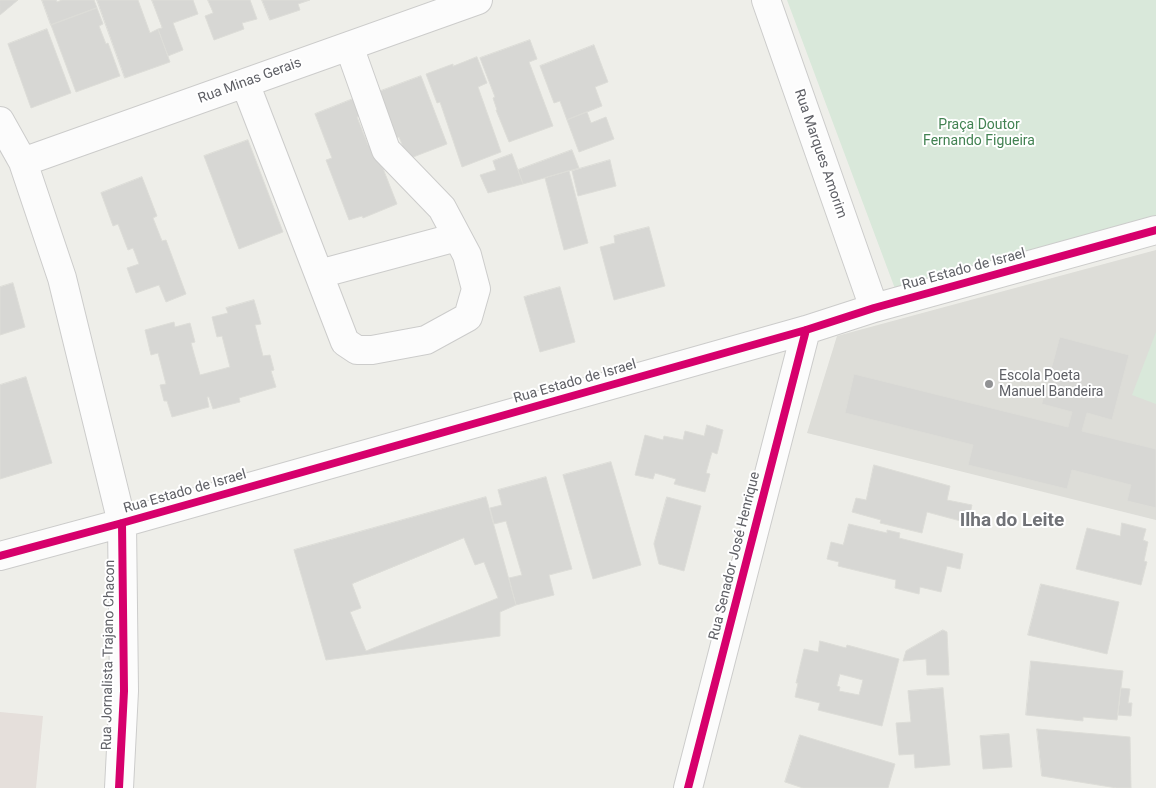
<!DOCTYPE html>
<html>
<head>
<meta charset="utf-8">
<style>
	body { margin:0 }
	canvas { display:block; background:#eeeee9 }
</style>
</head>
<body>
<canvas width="1156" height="788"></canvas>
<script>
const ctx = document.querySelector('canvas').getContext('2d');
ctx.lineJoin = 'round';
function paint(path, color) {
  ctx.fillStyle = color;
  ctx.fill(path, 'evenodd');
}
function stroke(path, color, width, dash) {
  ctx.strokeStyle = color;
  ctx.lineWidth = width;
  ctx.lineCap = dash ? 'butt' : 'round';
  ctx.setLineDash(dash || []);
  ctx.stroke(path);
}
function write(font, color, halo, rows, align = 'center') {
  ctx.font = font + ' Roboto,sans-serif';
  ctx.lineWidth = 4;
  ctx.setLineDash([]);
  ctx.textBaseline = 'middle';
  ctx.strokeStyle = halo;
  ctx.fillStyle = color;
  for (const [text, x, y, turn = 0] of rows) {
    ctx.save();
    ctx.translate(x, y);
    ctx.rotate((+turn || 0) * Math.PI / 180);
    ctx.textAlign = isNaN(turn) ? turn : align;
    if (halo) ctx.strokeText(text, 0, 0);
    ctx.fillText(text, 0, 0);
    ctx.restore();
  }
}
paint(new Path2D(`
	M1156,250v270l-349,-87 30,-97z`), '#ddddd8');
paint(new Path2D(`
	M0,712l43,4 -7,72h-36z`), '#e5dfdb');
paint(new Path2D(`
	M787,0h369v223l-259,71z
	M1156,332v72l-24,-9z`), '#d9e8da');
const building = new Path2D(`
	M0,0h18l-18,15z
	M42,0h14l1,2 5,-2h32l3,8 -46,17z
	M97,0h41l12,33 8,-4 12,33 -45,16z
	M152,0h41l5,14 -25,9 10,27 -15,6 -10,-27 4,-1z
	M208,0h42l7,19 -15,4 2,6 -30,11 -9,-24 8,-3z
	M262,0h48l-12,4 2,6 -30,10z
	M97,8l6,16 -4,2 7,18 2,-1 12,33 -44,16 -25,-67z
	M47,29l24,64 -40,15 -23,-64z
	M530,40l7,19 -8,3 24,64 -44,16 -13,-32h1l-4,-12 2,-1 -15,-39z
	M594,45l14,37 -13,5 7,19 -35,14 -7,-19 -6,2 -14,-37z
	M477,57l10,26 -9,4 23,65 -39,15 -22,-65 -3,1 -11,-29 27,-10v2z
	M421,76l26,68 -39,15 -9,-22 -11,4 -18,-46z
	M358,97l6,17 -7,3 11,28 5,-2 24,61 -34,14 -1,-2 -13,4 -23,-60 6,-2 -17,-44z
	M587,112l4,11 15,-6 8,22 -35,13 -12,-32z
	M248,140l35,92 -44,17 -35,-93z
	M572,150l7,18 -56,16 -5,-14z
	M512,154l11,30 -35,9 -8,-18 16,-5 -3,-9z
	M610,160l6,26 -38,10 -6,-25z
	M569,171l19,72 -24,7 -19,-72z
	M142,177l15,39 -4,2 9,23 4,-1 20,54 -20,8 -7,-17 -23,8 -9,-25 12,-4 -6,-16 -5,2 -10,-26 -5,2 -12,-33z
	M649,227l16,59 -51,14 -14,-53 15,-4 -1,-7z
	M13,283l12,44 -25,8v-48z
	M560,287l15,55 -35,10 -16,-55z
	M254,300l7,24 -6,1 8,31 7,-1 4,15 -3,1 5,16 -37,11 1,4 -27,7 -4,-12h-2l2,10 -37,10 -5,-16h-3l-4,-16 6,-1 -8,-31 -7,2 -6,-25 29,-8 1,5 15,-4 5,19 -4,1 9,32 30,-8 -8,-31 -5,1 -5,-20 16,-4 -2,-5z
	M1060,337l69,18 -17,65 -25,-7 -5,18 74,18v59l-29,-7 4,-16 -59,-15 -5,19 -99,-24 5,-20 -128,-32 9,-39 214,53 4,-15 -30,-8z
	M26,377l26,86 -52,16v-94z
	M707,425l16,5 -6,24 -5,-2 -6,21 4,1 -5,18 -31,-8 2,-5 -21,-6 -2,6 -18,-4 10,-40 18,5 1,-4 19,4 2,-9 19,5z
	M611,462l30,103 -48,14 -30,-104z
	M874,465l76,21 -3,14 25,5 -4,18 -41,-11 -5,21 -42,-10 1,-3 -29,-8 4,-14 10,2z
	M546,477l26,92 -23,6 5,20 -38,10 -7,-27 13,-3 -16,-54 -12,3 -4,-16 12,-3 -4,-15z
	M486,497l30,108 -16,7v24l-174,24 -32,-110z
	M667,497l34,9 -17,65 -25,-7 -5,-20z
	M1122,523l24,6 -3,11 5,2 -4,19 3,1 -6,23 -65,-16 11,-41 33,8z
	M849,524l38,9v-3l13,3 -1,5 64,16 -3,15 -13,-3 -6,26 -21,-5 -1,7 -24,-6 1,-8 -58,-14 1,-4 -12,-3 4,-17 12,3z
	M464,538l11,27 9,-3 14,36 -132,53 -16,-39 11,-4 -9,-24z
	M1041,584l78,18 -12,52 -79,-19z
	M943,630l4,2 2,43h-22l-1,-16 -23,2 3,-10z
	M820,641l26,7 1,-3 52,14 -17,67 -64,-16 2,-7 -25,-6 3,-14h-2l8,-34 14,3zM840,674l23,6 -4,15 -20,-4 1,-4 -3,-1z
	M1031,661l92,10 -6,49 -34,-3v4l-57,-6z
	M943,688l7,77 -35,3 -1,-14 -15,1 -3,-32 15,-1 -3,-31z
	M1121,688l9,1 -2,14h4l-1,13 -13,-1z
	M1037,729l93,8 1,51h-14l-75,-12z
	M1009,734l3,33 -29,2 -3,-33z
	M800,735l95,29 -7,24h-85l-18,-6z`);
paint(building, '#d7d7d4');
stroke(building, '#ddddd8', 1);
const minor = new Path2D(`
	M766,0l108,308
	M245,83l100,259 12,8h15l54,-10 42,-23 8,-28 -9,-34 -25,-47 -56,-58 -37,-104
	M0,121l23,41 39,116 60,245 2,168 -5,97
	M23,162l455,-162
	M319,274l138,-37
	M0,556l122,-33 684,-193 68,-22 282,-78
	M688,788l118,-458`);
stroke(minor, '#cccccb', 30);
stroke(minor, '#fcfcfc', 28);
stroke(new Path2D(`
	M0,556l122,-33 684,-193 68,-22 282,-78
	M119,788l5,-97 -2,-168
	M688,788l118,-458`), '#d6006c', 8);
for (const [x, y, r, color] of [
	[989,384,5,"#919294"]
]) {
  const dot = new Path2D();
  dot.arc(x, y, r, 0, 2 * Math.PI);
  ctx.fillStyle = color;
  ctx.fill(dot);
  stroke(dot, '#fff', 2);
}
write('14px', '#5f6066', '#fff', [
	["Rua Minas Gerais",250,81,-20],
	["Rua Marques Amorim",820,154,71],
	["Rua Estado de Israel",964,270,-15],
	["Rua Estado de Israel",575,382,-16],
	["Rua Estado de Israel",185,492,-16],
	["Rua Senador José Henrique",735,556,-76],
	["Rua Jornalista Trajano Chacon",109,655,-89]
]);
write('14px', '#428252', '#fff', [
	["Praça Doutor",979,125],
	["Fernando Figueira",979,141]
]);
write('14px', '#5f6066', '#fff', [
	["Escola Poeta",999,376],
	["Manuel Bandeira",999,392]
], 'left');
write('bold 19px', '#707277', '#fff', [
	["Ilha do Leite",1012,521]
]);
</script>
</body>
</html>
